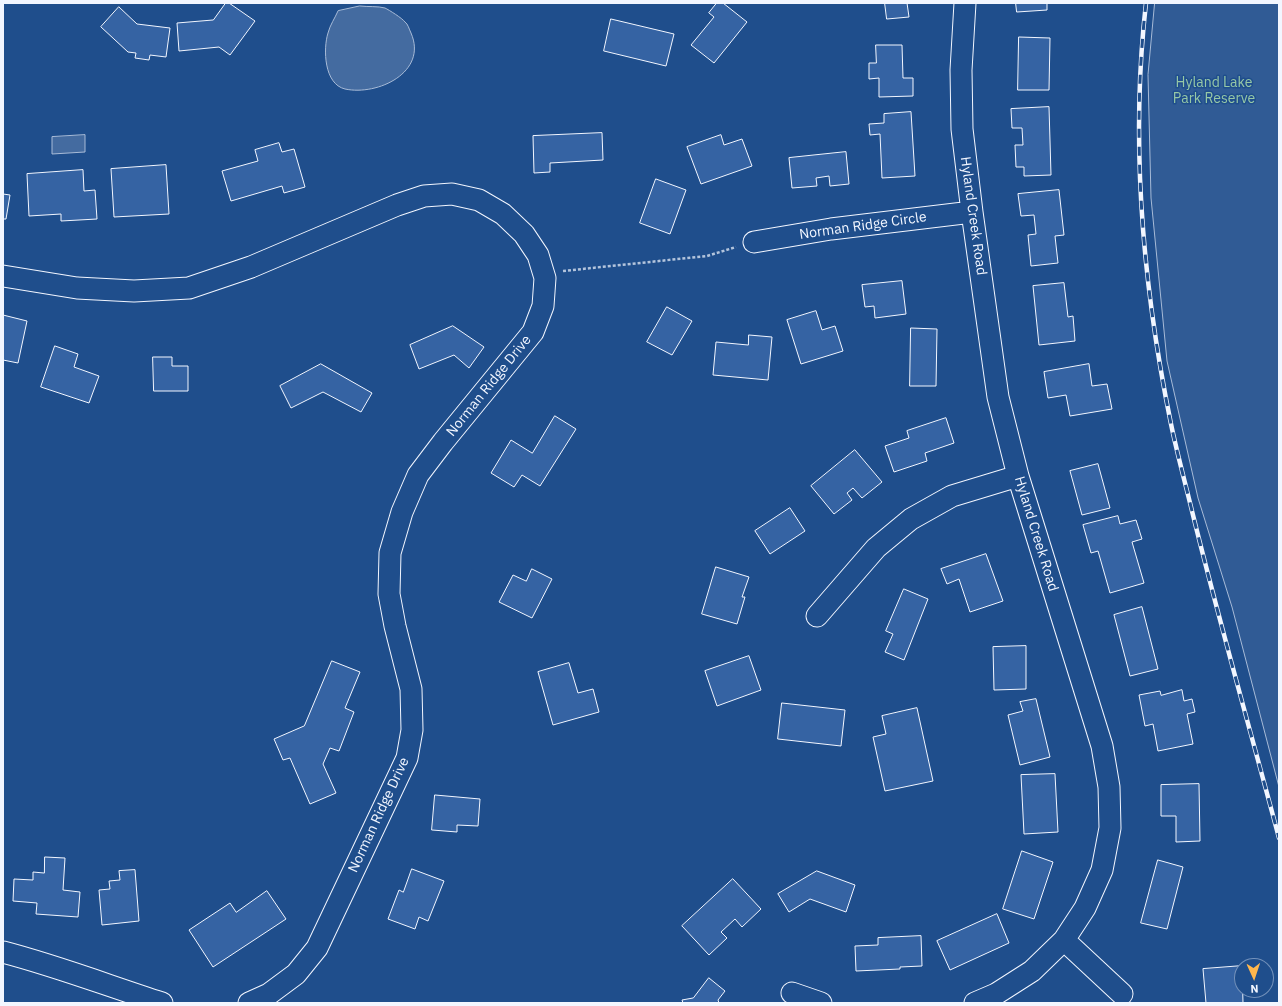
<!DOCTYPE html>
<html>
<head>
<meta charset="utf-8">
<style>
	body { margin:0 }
	#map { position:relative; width:1282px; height:1006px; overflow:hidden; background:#1f4e8c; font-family:"IBM Plex Sans",sans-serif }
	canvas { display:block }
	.frame { position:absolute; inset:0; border:4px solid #f2f6ff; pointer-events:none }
	.north { position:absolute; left:1234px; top:958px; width:40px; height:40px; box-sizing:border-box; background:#1f4e8c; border:1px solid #7391ba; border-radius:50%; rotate:177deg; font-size:11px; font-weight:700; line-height:16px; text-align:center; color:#f2f6ff }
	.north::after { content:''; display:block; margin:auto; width:14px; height:18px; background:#ffb74d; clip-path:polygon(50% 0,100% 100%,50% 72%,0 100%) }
</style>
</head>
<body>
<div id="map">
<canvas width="1282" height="1006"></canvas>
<div class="frame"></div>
<div class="north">N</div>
</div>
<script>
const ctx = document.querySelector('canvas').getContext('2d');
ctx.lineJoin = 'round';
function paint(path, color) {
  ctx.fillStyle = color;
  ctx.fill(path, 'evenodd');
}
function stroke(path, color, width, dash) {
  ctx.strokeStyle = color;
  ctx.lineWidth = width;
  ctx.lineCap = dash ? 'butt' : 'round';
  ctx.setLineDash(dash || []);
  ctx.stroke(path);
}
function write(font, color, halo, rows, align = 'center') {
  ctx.font = font + ' "IBM Plex Sans",sans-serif';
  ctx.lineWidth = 3;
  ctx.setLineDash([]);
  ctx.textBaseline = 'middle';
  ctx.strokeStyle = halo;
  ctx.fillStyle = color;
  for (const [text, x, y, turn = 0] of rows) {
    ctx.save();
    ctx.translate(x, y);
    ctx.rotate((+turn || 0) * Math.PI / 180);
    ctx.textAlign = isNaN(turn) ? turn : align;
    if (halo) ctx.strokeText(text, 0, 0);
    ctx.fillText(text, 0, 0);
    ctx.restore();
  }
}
const built = new Path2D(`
	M1155,3h124v784l-47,-180 -34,-109 -31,-137 -16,-163 -3,-123z`);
paint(built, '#305b95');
stroke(built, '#a8bbd7', 1);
const water = new Path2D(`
	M360,6c8,1 18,0 25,2 4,2 17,10 20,14 3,2 4,7 6,11 17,39 -33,63 -66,56 -21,-5 -22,-40 -17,-56 2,-8 7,-15 10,-22z
	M85,135v17l-33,2v-17z`);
paint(water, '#446ba0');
stroke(water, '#a8bbd7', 1);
const building = new Path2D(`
	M226,3h3l26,18 -25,34 -11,-8 -40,4 -2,-28 36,-3z
	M717,3h6l24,19 -33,41 -23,-18 23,-28 -5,-4z
	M885,3h22l2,14 -22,2z
	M1016,3h31v7l-30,2z
	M119,7l18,17 33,4 -4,29 -16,-2 -1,5 -14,-2 1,-5 -8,-1 -27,-25z
	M611,19l63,15 -8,32 -62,-15z
	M1019,37l31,1 -1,52h-31z
	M876,45h26l1,33h10v18l-34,1v-19l-10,1v-16h7z
	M1049,107l2,68 -27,1v-9h-8l-1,-22h8l-1,-17h-10l-1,-19z
	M911,112l4,64 -33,2 -2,-44 -10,1 -1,-11 15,-1v-9z
	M602,133l1,27 -53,3v9l-16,1 -1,-37z
	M721,135l3,10 18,-6 10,27 -51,18 -14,-37z
	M279,143l3,9 12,-3 11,38 -21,6 -2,-7 -51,15 -9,-30 36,-10 -3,-11z
	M846,152l3,32 -19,2 -1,-10 -13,2 1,8 -25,2 -3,-30z
	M166,165l3,49 -55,3 -3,-48z
	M83,170l1,21 11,-1 2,29 -36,2v-7l-32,2 -2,-42z
	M656,179l30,11 -16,44 -30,-11z
	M1059,190l5,45 -9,1 3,27 -27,3 -3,-31 8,-1 -2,-19 -13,1 -3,-22z
	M3,194l7,1 -4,24h-3z
	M902,281l4,33 -31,4 -1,-12 -9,1 -3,-22z
	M1064,283l4,34 5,-1 2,25 -36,4 -6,-59z
	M667,307l25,14 -20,34 -25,-13z
	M816,311l6,19 13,-4 8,25 -42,13 -14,-44z
	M3,315l24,6 -9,42 -15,-3z
	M453,326l31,21 -15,21 -15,-13 -35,14 -9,-24z
	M911,328l26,1 -1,57h-26z
	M749,335l23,2 -4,43 -55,-5 3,-33 32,3z
	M55,346l23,8 -4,13 25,9 -10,27 -48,-16z
	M153,357h19v9h16v25h-34z
	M321,364l51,29 -11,19 -38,-20 -32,16 -11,-22z
	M1089,364l3,22 15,-2 5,25 -42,7 -4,-21 -18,3 -4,-26z
	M555,416l21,13 -36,57 -18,-11 -8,12 -23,-14 20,-33 21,13z
	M946,418l8,25 -29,10 2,8 -33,11 -9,-26 24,-8 -2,-7z
	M855,450l27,32 -20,16 -9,-10 -6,5 5,7 -18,14 -23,-28z
	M1098,464l12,44 -28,7 -12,-44z
	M790,508l15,23 -35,23 -15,-23z
	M1118,516l2,8 16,-4 6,19 -10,3 12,41 -34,10 -12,-42 -7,2 -8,-28z
	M986,554l17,47 -33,11 -11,-33 -12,5 -6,-15z
	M716,567l33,10 -7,20h3l-8,27 -35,-10z
	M532,569l20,10 -20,39 -33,-16 14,-27 13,6z
	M904,589l24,10 -24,61 -19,-8 8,-18 -7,-3z
	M1142,607l16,62 -28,7 -16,-61z
	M1026,646v43l-32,1 -1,-43z
	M749,656l12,34 -44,16 -12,-35z
	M332,661l28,11 -15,36 9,4 -15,39 -9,-3 -7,16 13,29 -26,11 -20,-46 -7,2 -9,-21 30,-13z
	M569,663l9,30 15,-4 6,23 -46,13 -15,-53z
	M1182,690l2,11 8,-2 3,13 -8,2 6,30 -35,7 -5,-27 -8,2 -6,-31 21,-4 1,4z
	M1036,699l14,58 -30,8 -12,-50 15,-4 -3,-9z
	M782,703l63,7 -4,36 -63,-7z
	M917,708l16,73 -48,10 -12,-54 13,-3 -4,-18z
	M1055,774l3,58 -34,2 -3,-59z
	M1199,784l1,57 -24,1v-26h-15v-31z
	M435,795l45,4 -2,27 -21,-1v7l-25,-2z
	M1022,851l31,11 -19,57 -31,-10z
	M45,857l20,1 -2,32 17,2 -2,25 -42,-3 1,-11 -24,-2 1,-22 19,1v-8l11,1z
	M1158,860l25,7 -16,62 -26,-6z
	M412,869l32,12 -16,40 -9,-4 -4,12 -27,-10 11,-29 4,2z
	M135,870l4,51 -37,4 -3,-35 11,-1 -1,-8 11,-1 -1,-9z
	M817,871l38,14 -9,27 -36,-13 -21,13 -11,-18z
	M733,879l28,30 -19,18 -7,-8 -14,13 6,6 -18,17 -27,-29z
	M267,891l19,28 -73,48 -24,-37 41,-27 6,9z
	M997,914l12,29 -59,27 -13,-29z
	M921,936l1,30 -22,1v2l-44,2 -1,-25 23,-1v-7z
	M1242,966l1,37h-37l-3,-34z
	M709,978l16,13 -7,9 1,3h-36l-1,-3 11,-2z`);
paint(building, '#3563a3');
stroke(building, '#f2f6ff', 1);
const minor = new Path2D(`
	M965,3l-4,67 1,59 10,83 26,185 20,79 84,270 7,41 1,41 -8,42 -17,38 -21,32 -32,31 -36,23 -21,9
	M754,242l77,-13 141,-17
	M3,276l74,12 57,3 55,-3 62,-21 146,-62 27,-9 28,-2 27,6 24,14 21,20 14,21 7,23 -2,28 -10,26 -90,110 -25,33 -16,37 -12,41 -1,41 6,32 16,63 1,41 -5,28 -90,190 -21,26 -27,20 -20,9
	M817,616l59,-68 35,-29 41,-23 66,-20
	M1064,940l58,54
	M3,952c54,14 106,34 159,51
	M792,993l29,10`);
stroke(minor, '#f2f6ff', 23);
stroke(new Path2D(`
	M563,271l144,-15 29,-9`), '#b3c4dc', 2.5, [3, 2]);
stroke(minor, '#1f4e8c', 21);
const rail = new Path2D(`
	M1146,3c-16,140 -3,284 25,421 6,29 14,58 21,87 27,110 58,218 87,327`);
stroke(rail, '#f2f6ff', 4.5);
stroke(rail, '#1f4e8c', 3, [9]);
write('14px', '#97c8a6', '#1f4e8c', [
	["Hyland Lake",1214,83],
	["Park Reserve",1214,99]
]);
write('14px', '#f2f6ff', '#1f4e8c', [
	["Hyland Creek Road",973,216,82],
	["Norman Ridge Circle",863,226,-8],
	["Norman Ridge Drive",489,386,-51],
	["Hyland Creek Road",1036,534,73],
	["Norman Ridge Drive",379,815,-65]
]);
</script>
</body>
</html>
